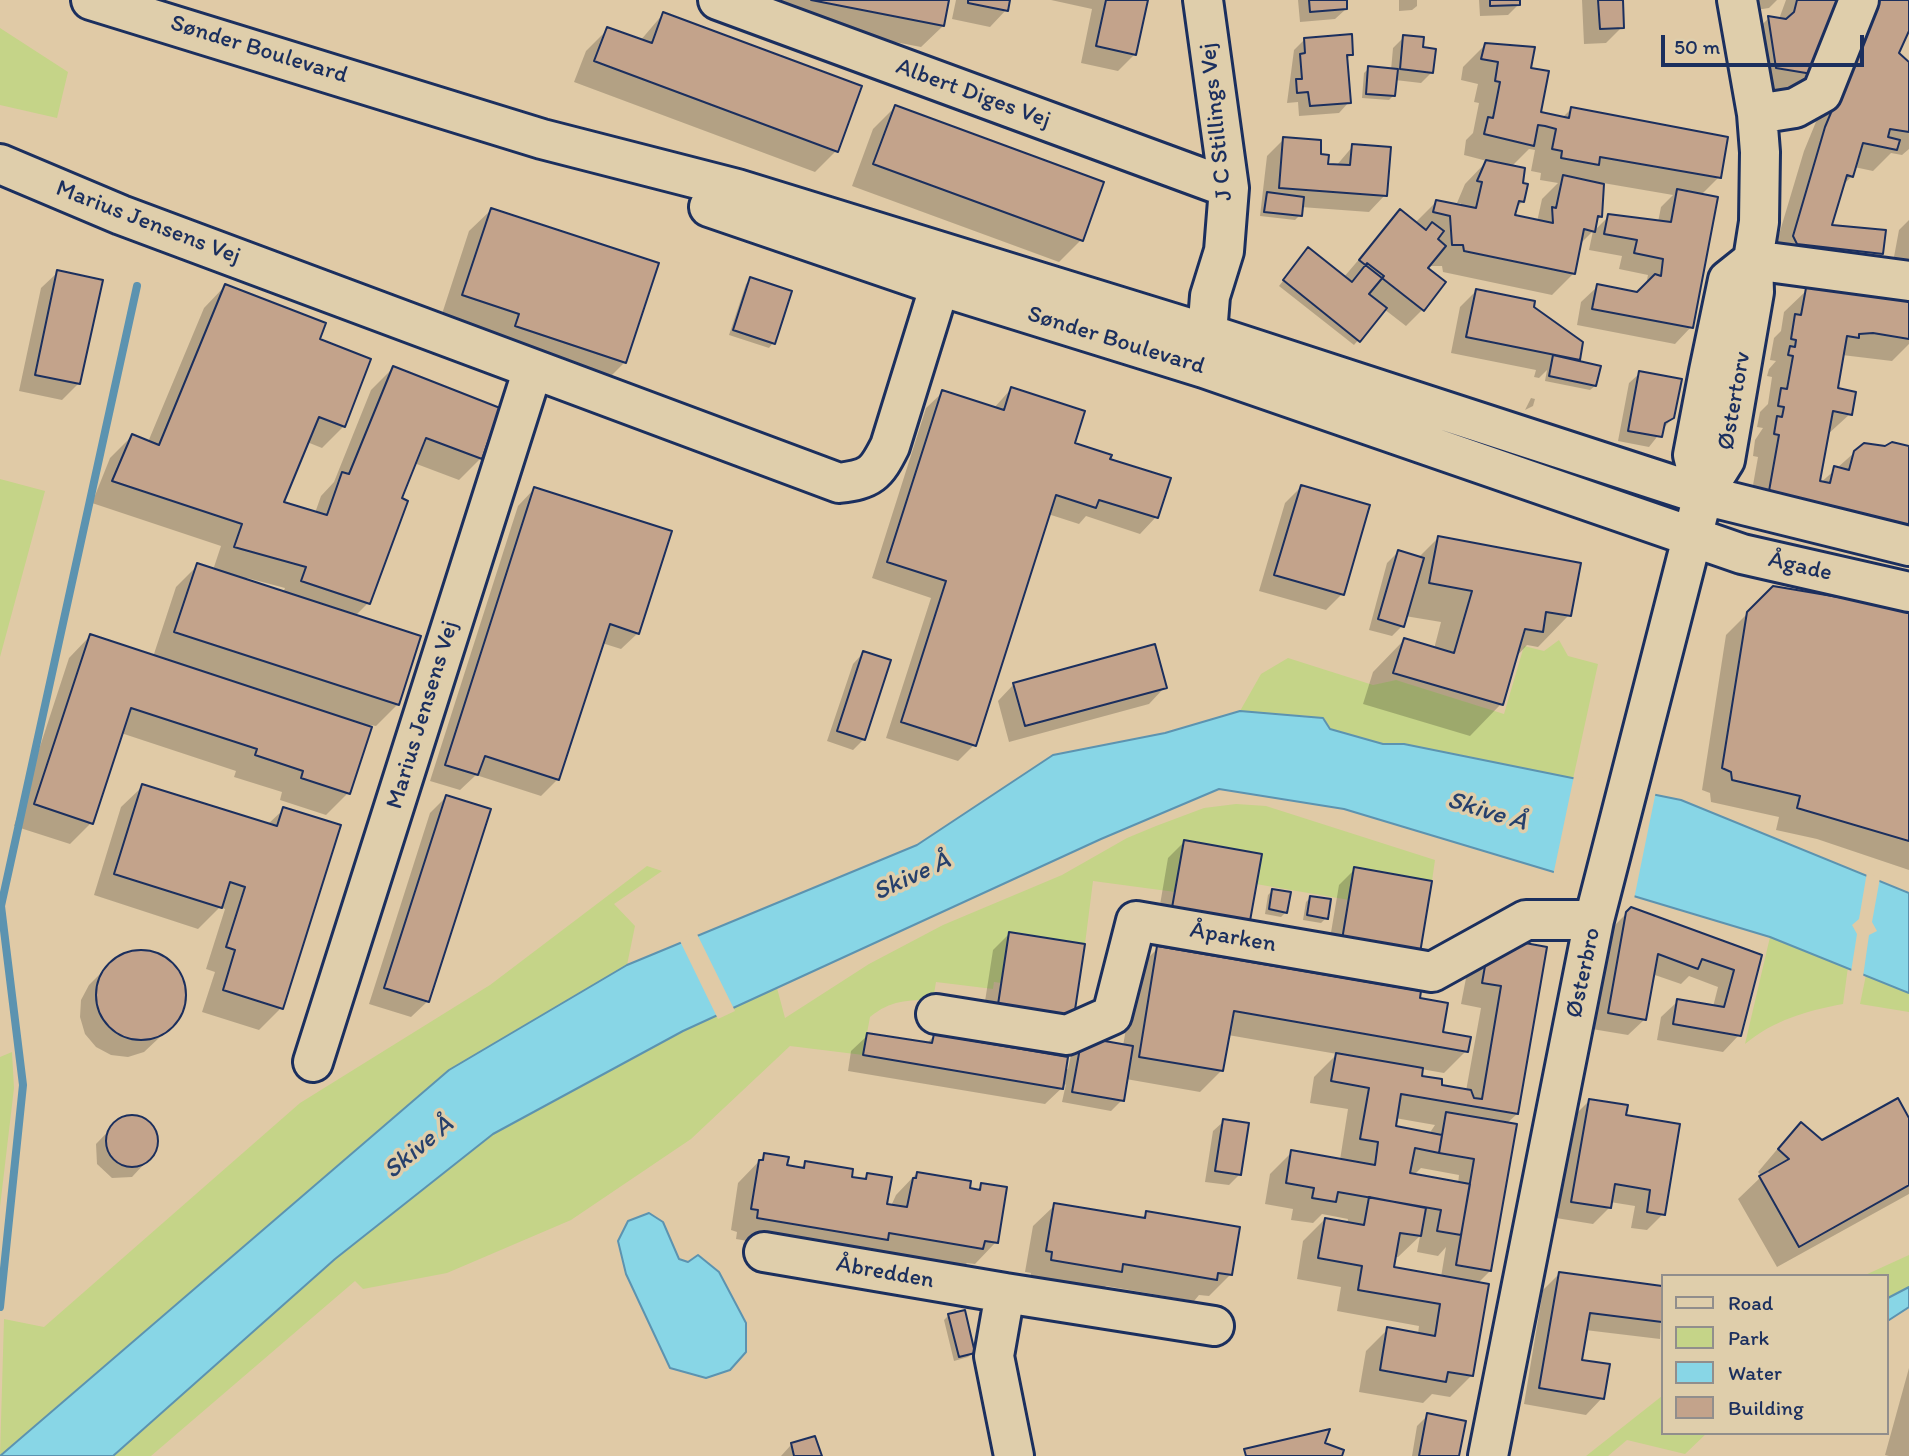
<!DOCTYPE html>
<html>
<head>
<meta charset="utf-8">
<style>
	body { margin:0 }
	#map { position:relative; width:1909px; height:1456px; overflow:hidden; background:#e0caa6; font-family:Itim,sans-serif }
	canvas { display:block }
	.legend { position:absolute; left:1661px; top:1274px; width:228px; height:161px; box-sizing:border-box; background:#dfceab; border:2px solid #918e8c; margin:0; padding:9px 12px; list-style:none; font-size:21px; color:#1b2f5e }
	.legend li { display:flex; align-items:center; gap:14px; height:35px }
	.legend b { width:35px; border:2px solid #918e8c }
	.scale { position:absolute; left:1661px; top:35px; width:203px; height:32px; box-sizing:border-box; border:4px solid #1b2f5e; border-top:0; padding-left:9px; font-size:21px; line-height:24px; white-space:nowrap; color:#1b2f5e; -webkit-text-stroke:5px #dfceab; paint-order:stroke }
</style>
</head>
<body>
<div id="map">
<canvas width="1909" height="1456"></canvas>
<ul class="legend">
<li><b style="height:9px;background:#dfceab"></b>Road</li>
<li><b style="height:19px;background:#c5d488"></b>Park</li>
<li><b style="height:19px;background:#88d6e6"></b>Water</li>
<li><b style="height:19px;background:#c3a38b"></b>Building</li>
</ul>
<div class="scale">50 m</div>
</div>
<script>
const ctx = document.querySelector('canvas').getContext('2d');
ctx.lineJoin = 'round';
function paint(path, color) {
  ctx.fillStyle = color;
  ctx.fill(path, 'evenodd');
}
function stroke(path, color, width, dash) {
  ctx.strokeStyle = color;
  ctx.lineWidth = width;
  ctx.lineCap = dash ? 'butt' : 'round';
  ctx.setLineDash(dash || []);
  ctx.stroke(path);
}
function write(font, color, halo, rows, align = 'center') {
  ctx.font = font + ' Itim,sans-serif';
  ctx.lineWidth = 7;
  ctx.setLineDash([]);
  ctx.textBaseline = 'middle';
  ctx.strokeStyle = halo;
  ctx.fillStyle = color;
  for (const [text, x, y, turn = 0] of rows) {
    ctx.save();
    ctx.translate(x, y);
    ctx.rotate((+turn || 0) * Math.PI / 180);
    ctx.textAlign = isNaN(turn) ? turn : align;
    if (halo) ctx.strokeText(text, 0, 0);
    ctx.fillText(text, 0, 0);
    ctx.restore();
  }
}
paint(new Path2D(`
	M0,28l68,44 -11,46 -57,-13z
	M0,479l45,12 -45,166z
	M1559,640l9,16 30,8 -25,115 -169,-35h-21l-53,-15 -21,-13 -69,-5 21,-37 27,-16 85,27 23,-5 108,34 20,-68 20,5z
	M1236,804l30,2 169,54 -3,21 -77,-14 -6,33 -93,-16 5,-31 -77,-13 -9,52 -82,-11 -8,63 -76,-12 -8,51 -7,-1 -1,7 -57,-7 -3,18c-26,0 -42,0 -63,17l-7,38 -73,-9 -99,93 -120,81 -124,53 -84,16 -8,-8 -204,175h-38l222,-197 158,-125 190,-103 94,-43 8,30 84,-54 74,-39 119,-50 65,-37 29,-12 48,-18z
	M647,866l15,5 -48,33 21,22 -8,39 -178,105 -449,386 4,-137 40,8 256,-224 190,-118z
	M1770,937l78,30 -5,37c-37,7 -69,16 -98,40z
	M1866,975l43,18v19l-49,-8z
	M12,1052l2,36 -14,119v-150z
	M1909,1255v32l-23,12v-23h-23z
	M1662,1396v37h45l-22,21 -58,-14 -19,16h-22z`), '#c5d488');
const water = new Path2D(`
	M1240,711l83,7 7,11 53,15h21l277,56 228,93v100l-139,-56 -426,-128 -125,-20 -118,50 -418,192 -190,103 -158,125 -222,197h-113l449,-386 178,-105 290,-120 136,-90 112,-22z
	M649,1213l14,9 16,37 9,3 10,-7 21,17 27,51v29l-16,18 -24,8 -36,-10 -44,-94 -8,-33 10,-20z
	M1909,1287v20l-23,15v-23z`);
paint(water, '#88d6e6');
stroke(water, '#5c93b0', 2);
paint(new Path2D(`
	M1574,776l82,15 -22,108 -81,-23z
	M1867,872l13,6 -8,44 5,9 -8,4 -6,42 -12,-5 6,-38 -5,-9 7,-6z
	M696,932l39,79 -17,8 -39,-80z`), '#e0caa6');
paint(new Path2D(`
	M769,0h179l-5,26 -22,21 -156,-30z
	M956,0h52l-2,10 -16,17 -38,-8z
	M1051,0h95l-11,54 -17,17 -37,-8 11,-54z
	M1298,0h47l1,9 -11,10 -35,3z
	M1399,0h18v6l-5,4 -13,1z
	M1479,0h39l1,4 -11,11 -28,1z
	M1582,0h39l1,27 -16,16 -22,1z
	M1741,0h36l-8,8 -26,4z
	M1786,0h53l-28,73 -22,22 -34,-5 -8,-51 22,-21 10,1z
	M1866,0h43v27l-12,27 12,8v87l-7,6 -11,-2 -18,18 -19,-4 -2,9 -10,10 -12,40 52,27 -22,22 -88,-17 32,-107z
	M663,14l173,137 -21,21 -241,-90 12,-31 22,-22 32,12z
	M1404,37l17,12 11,23 -11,11 -26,-3 -2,16 -4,4 -27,-2 2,-25 5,-5 22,2 2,-22z
	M1305,39l47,15 -6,6 3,42 -10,11 -40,3 -1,-14 -11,1 7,-53z
	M1485,45l44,24 10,45 23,4 10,-10 147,69 -18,18 -10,132 -16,17 -98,-19 4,-23 17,-16 39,8 9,-9 2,-10 -29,-6 3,-13 -33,-6 4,-19 -13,13 -6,29 -22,22 -109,-23 -1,-6h-11v-4l-6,6 -3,42 -16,16 -22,-17 -30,36 -75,-59 25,-32 40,23 56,-66 15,12 21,-21 24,5 1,-4h-4l8,-19 22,-23 -23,-6 2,-15 7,-7 6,-30 -5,-1 4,-18 -17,-4 2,-13zM1529,149l6,1 -4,21 10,2 -1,7 18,3 -16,16 -5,23 -24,-5 2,-8 8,-8 -3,-17 -9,-17zM1603,183l70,12 -12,12 -3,15 -49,-6 -16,16 2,-11 5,-5z
	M895,107l186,133 -22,22 -207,-76 21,-57z
	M1284,139l42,26 10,1 17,-20 32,49 -16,17 -68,-5 -1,8 -5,5 -35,-4 7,-60z
	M491,210l134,152 -22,22 -162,-67 28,-86z
	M1909,220v55l-18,-2 8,-43z
	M58,272l21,111 -17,17 -43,-9 22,-103z
	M751,279l39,13 -17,51 -4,5 -40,-13 17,-51z
	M225,286l93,54 26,86 -22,22 -15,-6 -25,62 33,9 6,-17 13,-14 37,-92 22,-22 88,90 -22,22 -45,-17 -46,140 -13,13 64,21 -22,68 -21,21 -6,-1 -22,68 -22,22 -46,-15 2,-8 -48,-15 2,-6 -115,-38 -30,90 -21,21 -56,-18 55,-168 21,-22 63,21 23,-70 22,-22 15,5 8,-24 -129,-43 18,-45 22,-22 16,6 56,-134zM247,578l38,10 -2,5 -37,-12z
	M1807,290l102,9v45l-17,17 -50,-6 -6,35 14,24 -23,21 -9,50 37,-33 54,-4v111l-161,-46 10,-56 -5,-1 2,-16 8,-12 -6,-1 3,-15 8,-8 4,-27 -5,-1 2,-7 7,-8 -6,-1 4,-22 7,-7 3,-19z
	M1476,291l56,17 46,51 -3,3 20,24 -5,4 -45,-9 2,-11 -8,8 -5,-1 2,-7 -85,-17 9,-46z
	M1640,373l32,45 -23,29 -31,-6 11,-58z
	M1011,389l61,55 36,16 48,57 -16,17 -54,-18 -7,8 -31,-10 -74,231 -16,16 -72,-23 45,-140 -59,-20 54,-170 17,-16 51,16z
	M1531,398l4,1 -2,7 -8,4z
	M1301,487l41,107 -16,16 -67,-19 26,-88z
	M534,489l104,144 -17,16 -19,-6 -44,136 -17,17 -65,-21 -16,15 -30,-9 88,-275z
	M1439,537l130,78 -31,32 -11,-2 -12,13 -14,46 -31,32 -107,-32 10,-32 31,-32 30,9 7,-27 -36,-6 -3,10 -10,10 -23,-6 18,-67 11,-11 20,6z
	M1909,611v259l-92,-31 -41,-9 3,-13 -68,-15 -1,-9 -8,-3 24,-155 22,-22z
	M863,653l1,86 -11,11 -26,-9 26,-77z
	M1014,684l151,3 -16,17 -140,38 -11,-41z
	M143,786l124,39 17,-16 -3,199 -22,22 -57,-18 13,-40 -9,-3 19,-60 -5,-2 -22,22 -104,-34 27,-88z
	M446,797l-18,204 -17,16 -42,-13 61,-191z
	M1184,842l76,13 -105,79 13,-76z
	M1355,869l62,89 -91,4 13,-77z
	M1273,890l13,22 -5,5 -16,-3 3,-19z
	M1311,897l15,21 -5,5 -18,-3 3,-18z
	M1631,909l129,47 -21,79 -16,17 -66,-12 4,-23 17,-16 35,6 5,-20 -29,-11 -8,8 -29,-10 -7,45 -17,16 -36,-6 18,-99z
	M1009,934l46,104 -74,-11 12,-77z
	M1510,942l7,172 -11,10 -16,147 -13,13 -5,91 -22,22 -18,-3 -9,9 -64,-11 7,-41 22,-22 30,5 1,-8 -82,-15 4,-24 -44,-8 6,-38 22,-22 22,4 1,-4 -26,-5 -9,9 -22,-3 2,-11 -28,-5 5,-30 22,-22 48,8 8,-51 -38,-6 4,-26 23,-23 -109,-19 -6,35 -22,22 -74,-13 -4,21 -11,11 -49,-9 4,-18 -21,20 -197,-33 3,-20 17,-16 58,9 8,-8 134,33 4,-19 51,-4 13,-76 22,-22 260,52 23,33 25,18 -22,22 -23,-4v8l19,10 26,4 15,-83 -20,-4 6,-31zM1395,1118l40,7 -6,9 -35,-6zM1421,1168l38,7 -1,9 -45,-8zM1420,1236l-3,16 21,4 8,-9 -5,30 -49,-8 2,-12h4z
	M136,952l18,1 15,8 10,14 5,16 -1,17 -8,15 -31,29 -16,5 -17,-2 -15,-8 -11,-13 -5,-17 1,-17 8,-15 17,-17 14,-11z
	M1589,1101l35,15 39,98 -16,16 -16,-2 4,-22 -25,-4 -1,6 -16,16 -37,-6 17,-101z
	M140,1117l15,13 2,20 -25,27 -20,1 -15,-14 -1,-20 25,-26z
	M1224,1121l15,54 -10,10 -24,-3 8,-51z
	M1909,1122v72l-132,73 -39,-68 24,-23 -4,-4 22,-26 21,-21 21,17z
	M765,1155l20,11 15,3 6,-6 56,17 6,-5 17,30 6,1 5,-11 21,-22 59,18 6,-6 14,57 -21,22 -8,-1 -7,7 -95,-9 -129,-22 1,-7 -6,-2 7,-47z
	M1055,1205l86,14 6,-6 83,62 -21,21 -10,-1 -5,6 -88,-15 -7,7 -69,-12 1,-8 -6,-1 8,-46z
	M1559,1274l103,13 -2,52 -75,-9 -5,31 22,37 -16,17 -62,-11 19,-114z
	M949,1315l24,37 -5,5 -14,4 -10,-41z
	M1909,1368v88h-20l-4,-1z
	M1428,1415l29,41h-45l5,-30z
	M791,1445l29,11h-39z`), '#0003');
stroke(new Path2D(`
	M0,1307l23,-222 -22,-179 136,-620`), '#5c93b0', 8);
const building = new Path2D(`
	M811,0h138l-5,26z
	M968,0h42l-2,11 -40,-8z
	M1106,0h42l-12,55 -40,-9z
	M1309,0h38v9l-37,3z
	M1490,0h30v5l-30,1z
	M1598,0h25l1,28 -24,1z
	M1797,0h42l-27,74 -36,-6 -8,-52 18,3 8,-7z
	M1878,0h31v31l-10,22 10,9v70l-19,-3 -2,8 12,3 -3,10 -34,-7 -10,34 -6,-2 -15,50 54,5 -3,24 -86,-10 -4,-8 32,-109z
	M663,12l199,74 -24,66 -244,-91 13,-34 45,16z
	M1352,34l1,21h-6l4,48 -41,3 -2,-14 -11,1 -1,-14h6l-2,-25 5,-1 -1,-15z
	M1403,35l21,2 -1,10 13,2 -3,24 -33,-4z
	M1485,43l50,4 -4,21 18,3 -8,41 28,6 2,-11 157,30 -7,41 -121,-21 -1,8 -38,-7 1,-7 -10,-2 4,-20 -11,-3 -7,-1 -4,21 -50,-12 4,-17 5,1 7,-36 -5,-1 3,-19 -17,-3z
	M1368,66l30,3 -3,27 -29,-2z
	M895,105l209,77 -21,59 -210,-77z
	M1283,137l38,3v14l8,1 -1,9 22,1 2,-21 39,3 -4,49 -108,-8z
	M1486,160l39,8 -2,15 5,1 -4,18 -5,-1 -4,14 38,8 -1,-16 4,1 7,-33 41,9 -2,33 -4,-1 -3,16 -11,-3 -9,45 -111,-23 -1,-6h-11l-2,-29 -17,-4 3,-12 40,8 6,-26 -5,-1z
	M1677,189l41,8 -25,131 -101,-19 5,-25 40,8 18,-18 6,2 2,-17 -29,-6 3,-13 -33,-6 4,-20 63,8z
	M1267,192l37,5 -2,19 -38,-4z
	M491,208l168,55 -33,100 -111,-37 4,-12 -57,-19z
	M1400,209l26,21 6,-8 12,9 -6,8 8,7 -18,22 18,14 -22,29 -65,-51z
	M1308,247l44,35 15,-19 17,13 -15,18 18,14 -27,34 -77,-62z
	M57,270l46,10 -23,104 -45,-9z
	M750,277l42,14 -17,53 -42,-14z
	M225,284l101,39 -6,16 51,20 -26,68 -26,-10 -35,85 43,13 15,-43 7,2 44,-108 107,42 -18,51 -56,-21 -24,60 6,3 -38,103 -69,-23 5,-14 -72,-20 8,-23 -130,-43 20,-47 27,11z
	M1811,285l98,13v41l-36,-6 -14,1v4l-12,-2 -9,52 18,4 -4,23 -19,-4 -13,70 10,2 4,-17 15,4 5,-19 10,-8 21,3 7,-4 17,4v86l-136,-34 -4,-7 10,-56 -5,-1 3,-18 5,1 2,-10 -6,-1 3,-18 6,1 6,-33 -5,-1 2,-9 5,1 1,-7 -5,-1 4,-25 6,1 5,-27z
	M1476,289l59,12 -1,6 49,35 -3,18 -114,-23z
	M1553,355l48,11 -5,20 -47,-10z
	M1639,371l43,8 -8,39 -9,5 -3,14 -34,-6z
	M1011,387l74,24 -10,32 37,12 -2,4 61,19 -13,40 -59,-18 -3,8 -40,-13 -80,251 -75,-24 45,-141 -59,-19 55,-172 62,20z
	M1301,485l69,20 -26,90 -70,-20z
	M534,487l138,44 -33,103 -29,-10 -51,156 -74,-24 -7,19 -33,-10z
	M1438,536l143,27 -10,53 -25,-4 -3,20 -18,-3 -22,76 -110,-32 11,-35 50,15 18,-62 -43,-8z
	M1398,550l26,8 -20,69 -26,-8z
	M197,563l224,73 -22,69 -225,-73z
	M1773,586l136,23v232l-112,-33 3,-12 -68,-16 -1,-8 -9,-4 25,-156z
	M90,634l282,93 -22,67 -49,-16 2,-7 -48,-16 2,-6 -126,-41 -38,116 -59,-20z
	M1155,644l12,44 -142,38 -12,-43z
	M863,651l28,9 -26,80 -28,-9z
	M142,784l135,42 6,-19 58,18 -58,184 -60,-19 12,-40 -9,-3 19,-60 -15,-5 -8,26 -108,-34z
	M446,795l45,14 -62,193 -45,-14z
	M1184,840l78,14 -14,78 -78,-13z
	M1354,867l78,14 -13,78 -78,-13z
	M1272,889l19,3 -4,21 -18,-4z
	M1310,896l21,3 -3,20 -21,-4z
	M1631,907l131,48 -21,81 -68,-12 4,-25 47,8 10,-37 -32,-11 -4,10 -40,-15 -12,66 -38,-7 18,-101z
	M1009,932l76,12 -12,79 -76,-12z
	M1509,940l38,7 -29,167 -117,-20 -5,32 46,9 -3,18 -24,-5 -5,25 60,11 -9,51 -24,-4 4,-21 -103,-18 -2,10 -24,-4 2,-10 -28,-5 5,-33 84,15 3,-23 -18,-3 9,-51 -38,-7 5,-28 87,15 -1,8 20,3v6l29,5 3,8 8,1 19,-113 -19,-3 6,-34 19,4z
	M1157,946l264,45 -1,7 28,5 -5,29 28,5 -3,15 -234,-41 -11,60 -84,-14z
	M96 995a45 45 0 1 1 90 0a45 45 0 1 1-90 0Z
	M867,1033l65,10 2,-9 134,23 -5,32 -200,-34z
	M1082,1037l51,9 -9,55 -52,-9z
	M1898,1098l11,20v67l-110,62 -40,-71 30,-17 -11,-10 23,-27 21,18z
	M1589,1099l39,6 -2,10 54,9 -15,91 -18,-3 3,-22 -35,-6 -4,24 -40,-6z
	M1446,1112l71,12 -26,147 -35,-6 18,-106 -35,-6z
	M106 1141a26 26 0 1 1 52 0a26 26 0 1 1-52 0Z
	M1223,1119l26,4 -8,52 -26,-4z
	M764,1153l25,4 -2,8 17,3 1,-7 48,8 -1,8 14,2 1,-6 25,4 -5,27 20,3 6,-29h3l1,-6 54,9 -1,7 10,2 1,-7 26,4 -9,56 -13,-2 -2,8 -94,-16 -1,7 -131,-22 1,-8 -7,-1 8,-49h4z
	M1369,1197l57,11 -5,28 -21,-3 -6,34 95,17 -16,92 -25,-4 -2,10 -66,-12 7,-43 48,9 5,-32 -82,-14 4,-24 -44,-8 7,-40 39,7z
	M1054,1203l91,15 1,-7 94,16 -8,48 -14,-2 -1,7 -94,-16 -1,8 -71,-12 1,-8 -6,-1z
	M1559,1272l103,14v36l-72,-9 -8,47 28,4 -6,35 -65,-11z
	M965,1310l10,43 -16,4 -11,-43z
	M1427,1413l39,8 -7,35h-40z
	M1330,1429l-5,14 19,7 -2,6h-96l-2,-7z
	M815,1436l7,20h-28l-3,-13z`);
paint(building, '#c3a38b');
stroke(building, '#1b2f5e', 2);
const minor = new Path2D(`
	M91,0l451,139 195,50 471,145 495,161 206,51
	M718,0l511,188
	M1203,0l26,188 -5,63 -14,45 -5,63
	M1757,114l38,-6 27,-15 37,-93
	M0,164l121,51 718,268c32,-4 37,-9 51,-37l57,-184
	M709,207l231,79 264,82 538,186 167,38
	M1753,260l156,21
	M1703,495l-10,-40 16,-84 19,-91 25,-20
	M936,1014l131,21 45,-20 24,-94 296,51 94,-52h68
	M313,1062l220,-693
	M764,1252l241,41 -11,63 20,100
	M1005,1293l209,33
	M1488,1456l106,-536 109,-425 22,-35 29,-168 -1,-32 6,-38 1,-70 -3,-38 -20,-114`);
stroke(minor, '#1b2f5e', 44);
stroke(minor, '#dfceab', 38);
write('24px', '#1b2f5e', '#dfceab', [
	["Sønder Boulevard",259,50,17],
	["Albert Diges Vej",973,94,20],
	["J C Stillings Vej",1217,122,-96],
	["Marius Jensens Vej",148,223,21],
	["Sønder Boulevard",1116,341,17],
	["Østertorv",1735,401,-80],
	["Ågade",1800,567,13],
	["Marius Jensens Vej",423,715,-73],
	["Åparken",1233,938,10],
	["Østerbro",1584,973,-78],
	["Åbredden",885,1273,10]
]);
write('italic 26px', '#26406c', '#dfceab', [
	["Skive Å",1487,812,17],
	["Skive Å",912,877,-25],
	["Skive Å",419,1148,-40]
]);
</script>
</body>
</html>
